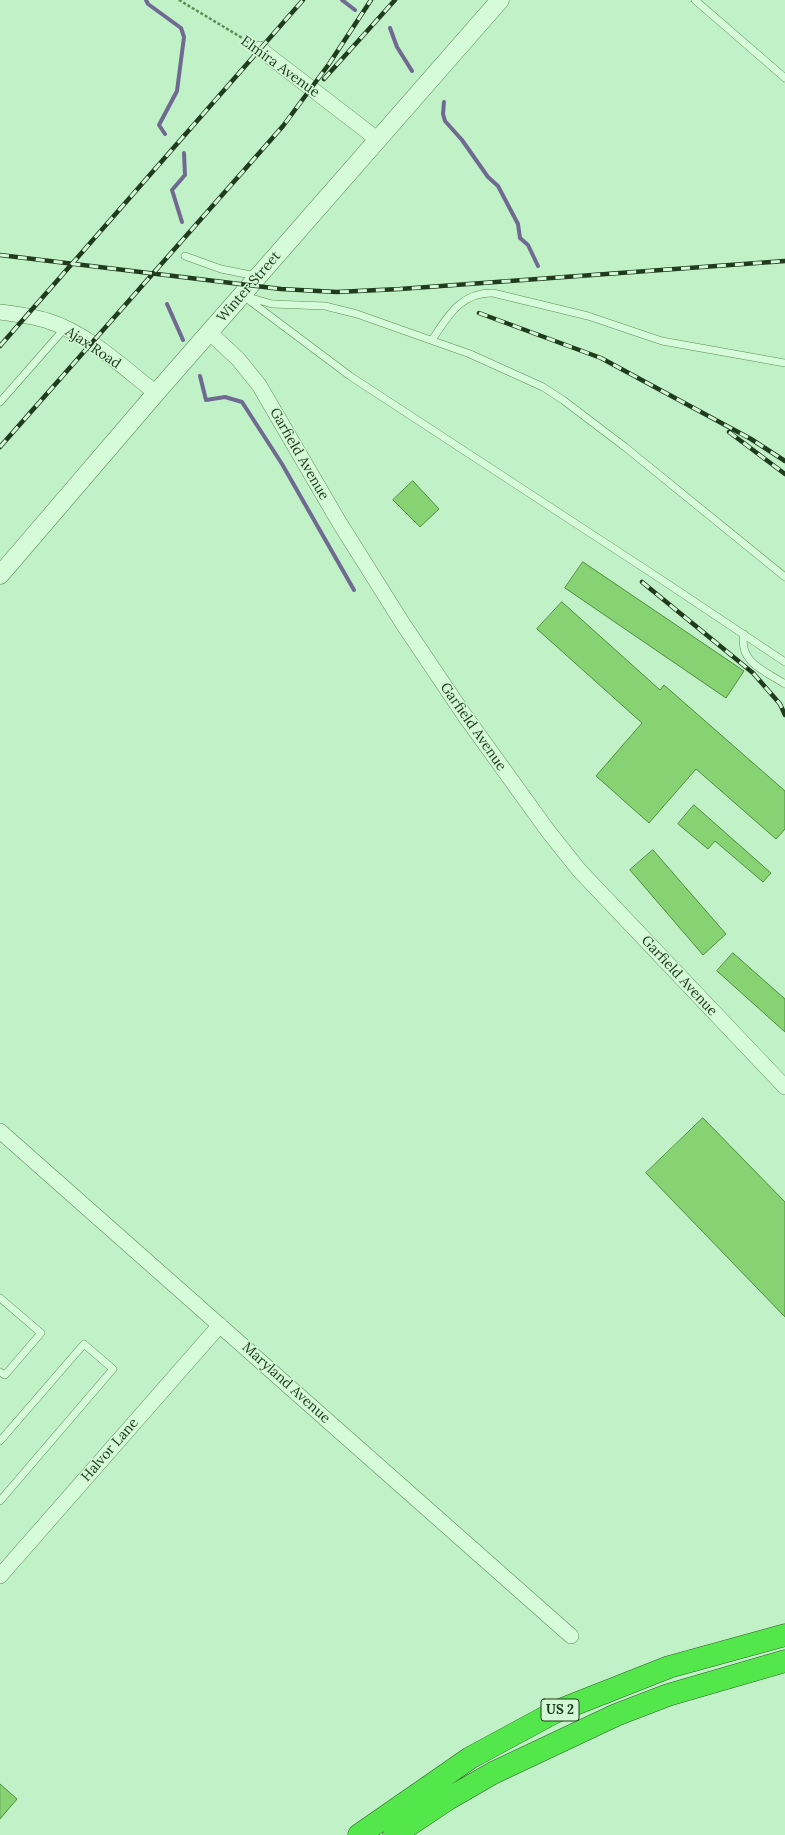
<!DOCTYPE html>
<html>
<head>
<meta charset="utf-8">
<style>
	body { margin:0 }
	canvas { display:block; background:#c1f1c6 }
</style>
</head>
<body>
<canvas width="785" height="1835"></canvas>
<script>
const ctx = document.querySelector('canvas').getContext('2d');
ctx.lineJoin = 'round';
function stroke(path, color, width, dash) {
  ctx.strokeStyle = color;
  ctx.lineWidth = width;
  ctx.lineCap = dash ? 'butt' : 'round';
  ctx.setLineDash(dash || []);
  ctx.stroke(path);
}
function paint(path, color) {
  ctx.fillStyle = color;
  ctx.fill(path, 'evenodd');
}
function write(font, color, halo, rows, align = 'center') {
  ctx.font = font + ' Lora,serif';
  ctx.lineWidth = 3;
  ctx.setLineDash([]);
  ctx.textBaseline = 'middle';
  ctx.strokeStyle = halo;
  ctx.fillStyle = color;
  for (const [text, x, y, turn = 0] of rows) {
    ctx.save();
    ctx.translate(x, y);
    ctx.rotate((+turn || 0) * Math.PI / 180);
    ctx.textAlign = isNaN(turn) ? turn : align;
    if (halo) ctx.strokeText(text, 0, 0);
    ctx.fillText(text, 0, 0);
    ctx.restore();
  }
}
stroke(new Path2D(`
	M146,0l2,4 33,24 3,9 -7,54 -18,34 6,9
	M342,0l13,10
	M390,28l7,19 15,24
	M444,102l-1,12 2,7 17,19 26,37 10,9 20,38 2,14 8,7 10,21
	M182,222l-10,-32 13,-15 -1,-22
	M167,304l16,36
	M200,376l6,24 19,-3 17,5 40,62 72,126`), '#706a93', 4);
const building = new Path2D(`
	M413,481l26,28 -19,18 -27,-27z
	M583,562l161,109 -18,27 -161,-110z
	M562,602l98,88 4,-5 121,106v38l-9,10 -80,-70 -47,54 -53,-47 46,-53 -105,-94z
	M694,805l77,68 -8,9 -48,-41 -7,8 -30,-25z
	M653,850l73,84 -23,21 -73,-85z
	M733,953l52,46v33l-68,-61z
	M703,1118l82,84v115l-139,-144z
	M0,1784l17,15 -17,20z`);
paint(building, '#87d374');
stroke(building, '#4d8e3b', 1);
const service = new Path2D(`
	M695,0l90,78
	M185,256l36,13 35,7
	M242,295l108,81 312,204 123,82
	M248,297l24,7 53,2 32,8 113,40 73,33 20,13 62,47 160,130
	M432,340c16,-24 29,-48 61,-47l95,23 74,25 123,22
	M0,402l65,-74
	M744,634c-6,28 21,37 41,50
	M0,1298l41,35 -36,42 -5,-3
	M0,1441l84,-97 29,25 -113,132`);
const minor = new Path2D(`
	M260,49l117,90
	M0,312c16,2 33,4 48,9 39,12 76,47 108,72
	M209,332l29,27 21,26 80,137 64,102 62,92 83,115 31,39 206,217
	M0,1131l571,505
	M0,1576l220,-251`);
const tertiary = new Path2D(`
	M0,575l156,-182 344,-393`);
const motorway = new Path2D(`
	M359,1835l111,-77 85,-46 114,-45 116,-32
	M394,1835l54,-36 45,-26 123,-58 52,-20 117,-34`);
stroke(service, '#5c8d57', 8);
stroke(minor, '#5c8d57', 16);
stroke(tertiary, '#5c8d57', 19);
stroke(motorway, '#335a2c', 23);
stroke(new Path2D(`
	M179,0l70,42`), '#5c8d57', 2.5, [3, 2]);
stroke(service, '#d6fbd9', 7);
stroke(minor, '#d6fbd9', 15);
stroke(tertiary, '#d6fbd9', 18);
stroke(motorway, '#54e74c', 22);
const rail = new Path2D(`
	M324,79l71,-79
	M0,255l281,34 56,3 63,-3 385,-28
	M479,313l122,45 150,81 34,22
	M0,346l303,-346
	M729,432l56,42
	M0,447l283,-321 46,-62 42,-64
	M642,582l111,91 27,31 5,11`);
stroke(rail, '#213b1d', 4.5);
stroke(rail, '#d2f8d5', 3, [9]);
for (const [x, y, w] of [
	[560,1710,38]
]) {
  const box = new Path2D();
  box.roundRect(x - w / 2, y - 11, w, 22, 3);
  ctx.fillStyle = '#d2f8d5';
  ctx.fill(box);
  stroke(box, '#213b1d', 1);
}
write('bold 13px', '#213b1d', null, [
	["US 2",560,1710]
]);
write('14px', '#213b1d', '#d2f8d5', [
	["Elmira Avenue",280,67,36],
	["Winter Street",249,287,-49],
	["Ajax Road",93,348,34],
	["Garfield Avenue",299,454,60],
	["Garfield Avenue",473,727,55],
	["Garfield Avenue",679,976,47],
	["Maryland Avenue",286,1383,42],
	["Halvor Lane",110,1450,-49]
]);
</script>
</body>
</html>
